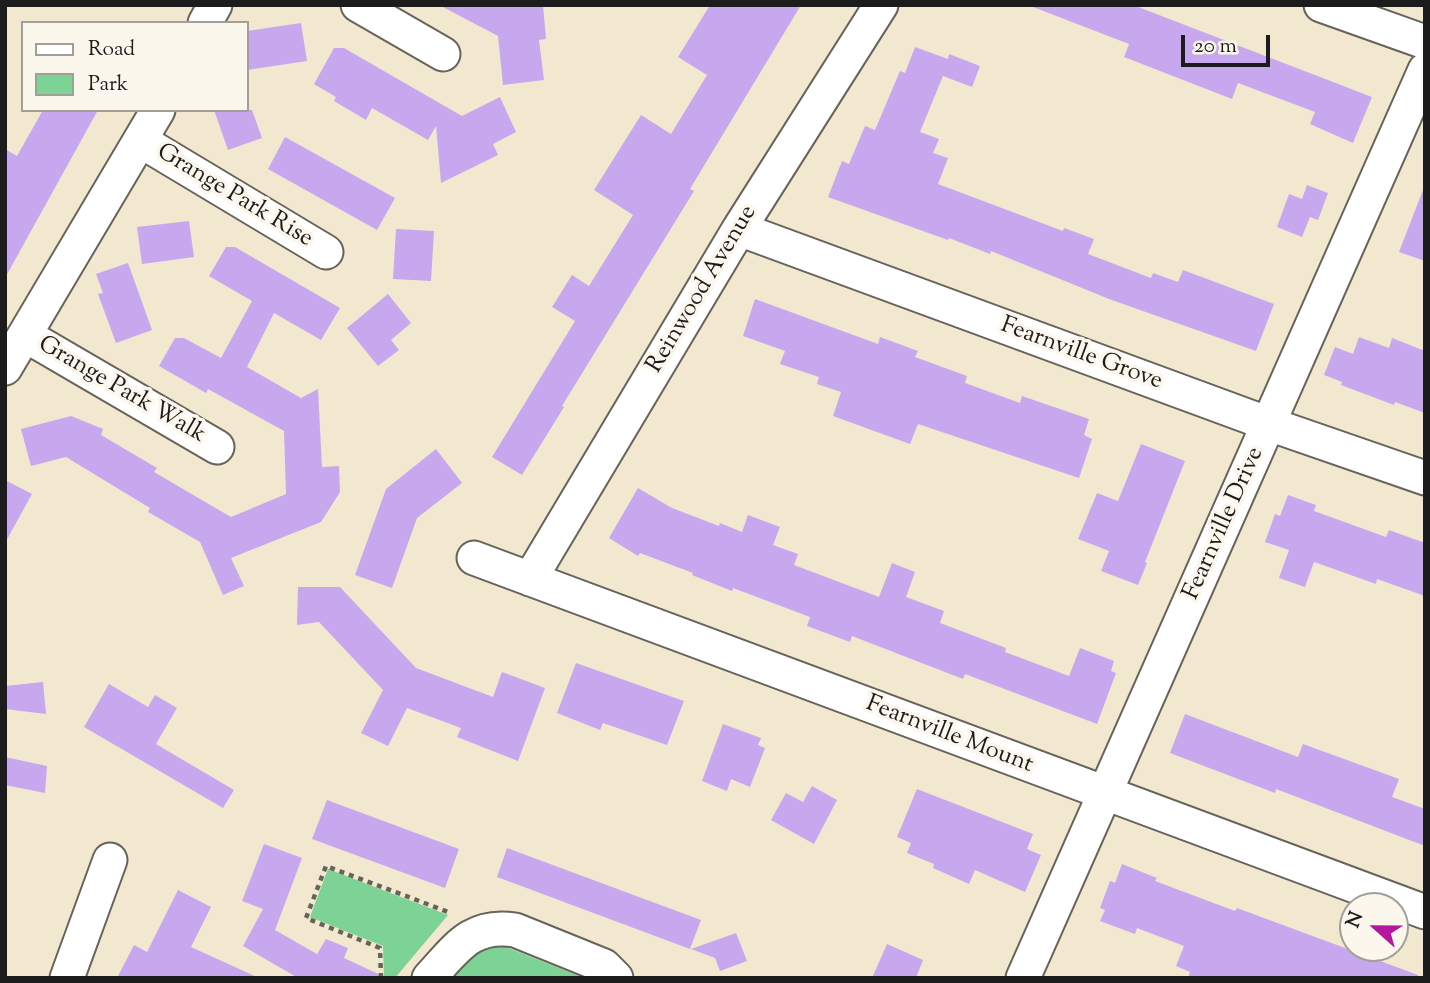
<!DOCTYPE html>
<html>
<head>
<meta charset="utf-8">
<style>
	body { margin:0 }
	#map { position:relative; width:1430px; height:983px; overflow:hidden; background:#f2e8cf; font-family:"Sorts Mill Goudy",serif }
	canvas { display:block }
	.frame { position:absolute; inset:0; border:7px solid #1c1c1c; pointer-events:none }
	.legend { position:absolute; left:21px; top:21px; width:228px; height:91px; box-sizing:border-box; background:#fbf7ec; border:2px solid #a29f99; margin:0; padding:9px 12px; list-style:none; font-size:21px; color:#1c1c1c }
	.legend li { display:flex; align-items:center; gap:14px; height:35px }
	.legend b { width:35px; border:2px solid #a29f99 }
	.north { position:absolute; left:1339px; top:892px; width:70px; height:70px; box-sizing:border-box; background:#fbf7ec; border:2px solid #a29f99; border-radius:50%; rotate:291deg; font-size:19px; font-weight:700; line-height:28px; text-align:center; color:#1c1c1c }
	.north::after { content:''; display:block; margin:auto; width:24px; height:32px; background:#b5179e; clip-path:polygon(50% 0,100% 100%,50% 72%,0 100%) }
	.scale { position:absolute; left:1181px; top:35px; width:89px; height:32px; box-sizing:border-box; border:4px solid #1c1c1c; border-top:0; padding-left:9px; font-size:21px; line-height:24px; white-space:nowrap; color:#1c1c1c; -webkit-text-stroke:5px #fbf7ec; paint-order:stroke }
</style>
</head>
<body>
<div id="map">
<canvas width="1430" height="983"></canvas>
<div class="frame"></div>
<ul class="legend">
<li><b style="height:9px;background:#fff"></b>Road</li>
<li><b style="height:19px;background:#7dd296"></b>Park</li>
</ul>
<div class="north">N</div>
<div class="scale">20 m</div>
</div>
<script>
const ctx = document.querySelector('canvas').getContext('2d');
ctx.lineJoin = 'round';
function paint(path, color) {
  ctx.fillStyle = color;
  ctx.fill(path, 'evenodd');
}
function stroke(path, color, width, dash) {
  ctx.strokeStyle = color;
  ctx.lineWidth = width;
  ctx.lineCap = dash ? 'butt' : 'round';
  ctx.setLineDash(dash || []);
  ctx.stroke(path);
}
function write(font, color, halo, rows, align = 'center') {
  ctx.font = font + ' "Sorts Mill Goudy",serif';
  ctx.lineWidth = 7;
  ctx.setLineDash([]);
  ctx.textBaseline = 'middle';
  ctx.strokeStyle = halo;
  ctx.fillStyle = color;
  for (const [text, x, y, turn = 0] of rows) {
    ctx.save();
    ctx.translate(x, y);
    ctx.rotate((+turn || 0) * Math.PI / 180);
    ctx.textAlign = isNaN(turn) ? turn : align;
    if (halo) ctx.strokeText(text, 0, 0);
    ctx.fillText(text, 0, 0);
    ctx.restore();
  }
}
paint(new Path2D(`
	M328,869l120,46 -53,63h-11l-1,-32 -73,-29z
	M497,945l9,2 78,31h-135l29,-29z`), '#7dd296');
paint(new Path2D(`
	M439,5h104l3,34 -7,1 5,40 -41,5 -5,-49z
	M710,5h91l-111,184 4,2 -132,215 2,1 -42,68 -30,-18 83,-136 -23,-14 20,-32 17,11 44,-71 -39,-25 47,-75 30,19 36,-59 -29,-18z
	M1034,5h99l239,92 -19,46 -43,-19 5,-12 -77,-29 -6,16 -108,-42 5,-13 -96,-37z
	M301,23l6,38 -60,9v-39z
	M915,47l33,12 1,-5 31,12 -8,21 -29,-11 -23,56 19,7 -6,14 15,5 -10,26 125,47 1,-3 30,11 -6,15 63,24 2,-5 25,9 5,-12 91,34 -18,47 -147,-52 -118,-48 -1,3 -41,-16 -1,2 -120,-43 14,-36 7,3 16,-38 10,4 25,-59 5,2z
	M334,48h10l118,68 38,-19 16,35 -23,12 5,11 -57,28 -5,-57 -8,14 -56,-32 -6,12 -32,-19 2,-4 -22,-13z
	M43,110h55l-93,168v-129l12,7z
	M214,110h38l10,28 -34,12z
	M285,137l110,61 -18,32 -109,-61z
	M1307,185l21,8 -10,27 -8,-3 -8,20 -25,-10 12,-33 13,5z
	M1423,190l2,1v70l-26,-9z
	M189,221l5,36 -52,7 -5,-37z
	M396,229l38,2 -3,50 -38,-2z
	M226,247h9l105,61 -19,32 -47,-27 -27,54 54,31 17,-9 4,78 17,-1 1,26 -19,30 -90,36 13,28 -21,9 -23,-53 -52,-30 2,-4 -84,-51 -35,9 -10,-37 50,-13 32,13 -2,6 56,33 -3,4 77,45 55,-23 -2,-63 -76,-42 -2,4 -47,-27 16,-28h9l37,20 31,-57 -43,-25z
	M128,263l24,67 -36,13 -18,-49 5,-1 -7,-19z
	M388,294l23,29 -20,17 8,10 -21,16 -31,-38z
	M755,299l123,45 2,-7 38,14 -3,6 52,19 -2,7 55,20 2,-7 67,23 -5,16 8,4 -13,39 -161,-54 -8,20 -77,-28 8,-24 -24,-8 2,-7 -39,-13 5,-13 -42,-15z
	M1359,337l30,11 3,-10 33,13v62l-30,-11 -1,3 -53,-20 1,-3 -18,-7 11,-28 18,7z
	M1141,444l44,17 -40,101 2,1 -9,22 -37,-14 8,-20 -31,-12 19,-46 21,8z
	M436,449l26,34 -45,35 -25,70 -37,-13 31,-86z
	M5,480l27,14 -27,49z
	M638,488l34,20 47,18 1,-3 22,9 6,-17 32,12 -7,18 25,9 -4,11 85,32 13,-34 23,9 -9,25 38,14 -4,12 66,25 -1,4 64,24 11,-28 34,13 -3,10 5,2 -19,51 -132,-50 -2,5 -111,-43 -2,6 -43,-16 3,-9 -77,-29 -1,3 -40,-16 1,-2 -53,-20 -2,3 -29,-18z
	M1288,495l28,10 -2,6 72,26 3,-7 36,13v53l-48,-17 -1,5 -62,-22 -9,25 -26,-9 10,-28 -24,-8 10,-28 5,2z
	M298,587h42l76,81 77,29 9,-25 43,16 -27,73 -61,-24 4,-9 -54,-20 -19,38 -27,-13 22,-43 -64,-68 -22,3z
	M576,663l108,38 -17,44 -64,-22 -3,7 -43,-17z
	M43,682l3,32 -41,-5v-23z
	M109,684l39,23 7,-12 22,13 -21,36 78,46 -11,18 -139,-81z
	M1185,714l113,43 5,-13 96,35 -7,18 33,12v37l-149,-57 -1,4 -105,-40z
	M723,724l38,14 -3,7 7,3 -15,39 -19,-8 -4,12 -25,-10z
	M5,757l42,9 -2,27 -40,-8z
	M812,786l25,14 -23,44 -43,-24 15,-27 17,9z
	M917,789l116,45 -6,15 14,6 -16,37 -50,-22 -6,14 -36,-16 1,-4 -27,-11 4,-10 -14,-6z
	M327,800l132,49 -14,39 -133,-49z
	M264,844l38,14 -27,72 42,24 9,-15 22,9 -4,10 43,20h-89l-55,-32 20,-37 -21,-8z
	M507,848l194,72 -11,29 -193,-72z
	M1122,864l35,14 -2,3 80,30 2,-3 181,67v3h-230l2,-6 -14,-6 8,-20 -47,-18 -2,6 -35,-13 5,-11 -5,-2 10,-27 5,2z
	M178,890l33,17 -20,40 68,31h-142l17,-33 13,7z
	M736,933l11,28 -27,10 -5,-13 -24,-9z
	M887,944l36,16 -7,18h-44z`), '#c7a8ee');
const minor = new Path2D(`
	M358,5l85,49
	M1321,5l104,37
	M205,23l10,-18
	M141,141l185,111
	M739,229l530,195 156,54
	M25,335l192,112
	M5,368l153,-258
	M474,558l951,354
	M530,579l209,-350 142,-224
	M67,978l43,-118
	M429,978c27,-29 42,-55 86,-48l89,36 12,12
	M1023,978l402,-908`);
stroke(minor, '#67635b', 37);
stroke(new Path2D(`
	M381,978l-1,-30 -74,-30 20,-52 125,47`), '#67635b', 4.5, [5, 5]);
stroke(minor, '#fff', 33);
write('24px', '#1c1c1c', '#fbf7ec', [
	["Grange Park Rise",234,197,31],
	["Reinwood Avenue",703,290,-59],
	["Fearnville Grove",1081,355,20],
	["Grange Park Walk",121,391,30],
	["Fearnville Drive",1225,524,-66],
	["Fearnville Mount",949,736,21]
]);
</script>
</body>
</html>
